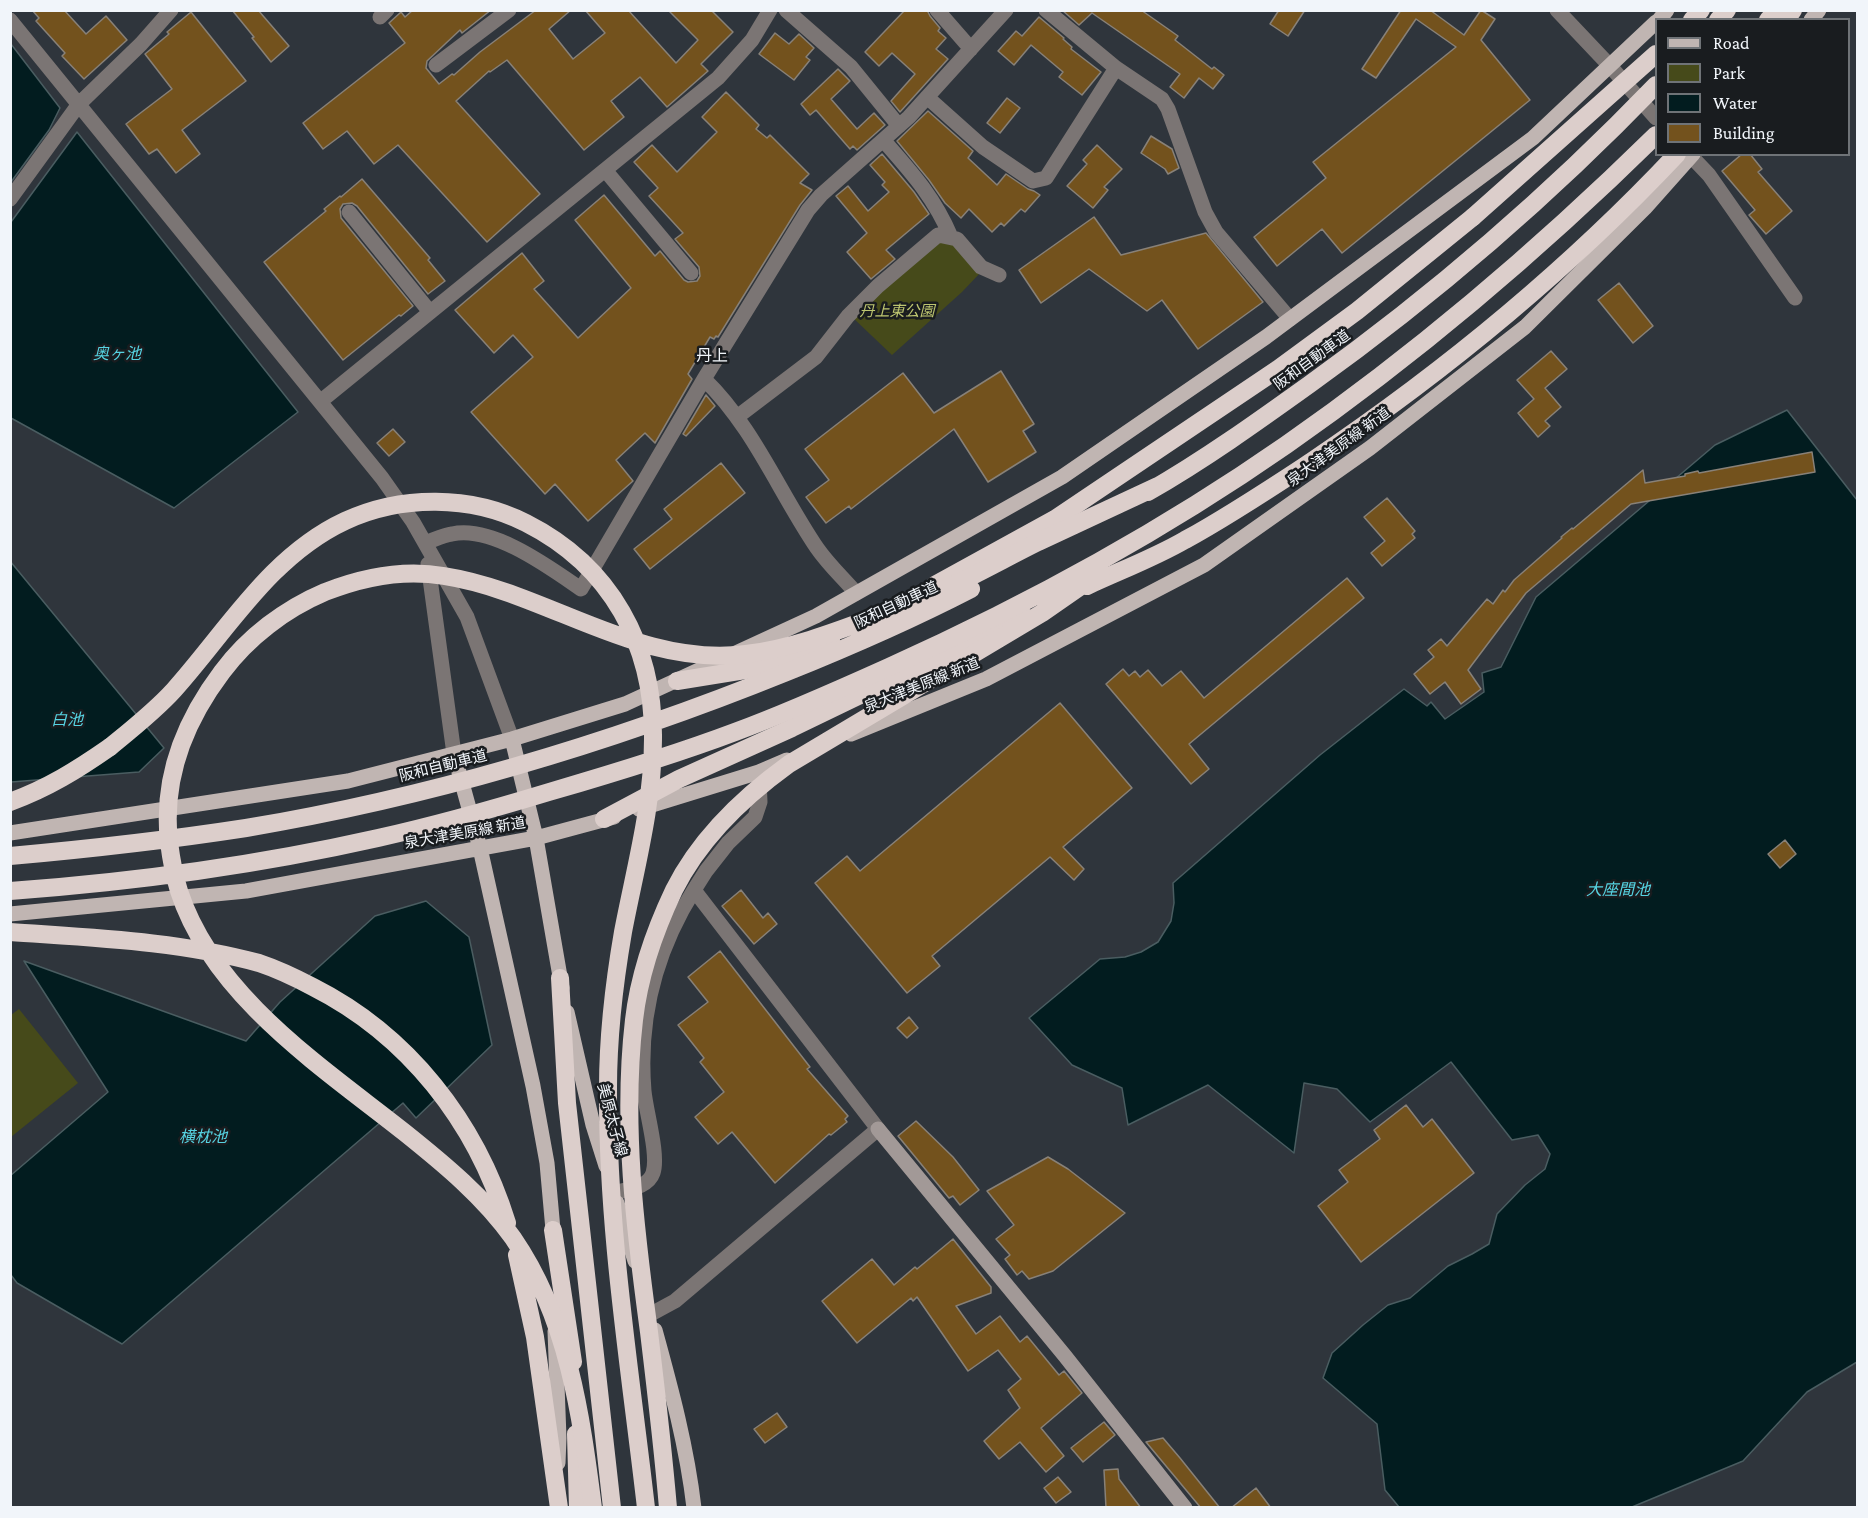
<!DOCTYPE html>
<html>
<head>
<meta charset="utf-8">
<style>
	body { margin:0 }
	#map { position:relative; width:1868px; height:1518px; overflow:hidden; background:#2f353c; font-family:"Crimson Pro",serif }
	canvas { display:block }
	.frame { position:absolute; inset:0; border:12px solid #f1f5fa; pointer-events:none }
	.legend { position:absolute; left:1655px; top:18px; width:195px; height:138px; box-sizing:border-box; background:#191c1f; border:2px solid #6f7377; margin:0; padding:8px 10px; list-style:none; font-size:18px; color:#f1f5fa }
	.legend li { display:flex; align-items:center; gap:12px; height:30px }
	.legend b { width:30px; border:2px solid #6f7377 }
</style>
</head>
<body>
<div id="map">
<canvas width="1868" height="1518"></canvas>
<div class="frame"></div>
<ul class="legend">
<li><b style="height:8px;background:#c0b5b2"></b>Road</li>
<li><b style="height:16px;background:#464a1a"></b>Park</li>
<li><b style="height:16px;background:#021c1f"></b>Water</li>
<li><b style="height:16px;background:#73521d"></b>Building</li>
</ul>
</div>
<script>
const ctx = document.querySelector('canvas').getContext('2d');
ctx.lineJoin = 'round';
function paint(path, color) {
  ctx.fillStyle = color;
  ctx.fill(path, 'evenodd');
}
function stroke(path, color, width, dash) {
  ctx.strokeStyle = color;
  ctx.lineWidth = width;
  ctx.lineCap = dash ? 'butt' : 'round';
  ctx.setLineDash(dash || []);
  ctx.stroke(path);
}
function write(font, color, halo, rows, align = 'center') {
  ctx.font = font + ' "Crimson Pro","Noto Sans JP",serif';
  ctx.lineWidth = 5;
  ctx.setLineDash([]);
  ctx.textBaseline = 'middle';
  ctx.strokeStyle = halo;
  ctx.fillStyle = color;
  for (const [text, x, y, turn = 0] of rows) {
    ctx.save();
    ctx.translate(x, y);
    ctx.rotate((+turn || 0) * Math.PI / 180);
    ctx.textAlign = isNaN(turn) ? turn : align;
    if (halo) ctx.strokeText(text, 0, 0);
    ctx.fillText(text, 0, 0);
    ctx.restore();
  }
}
paint(new Path2D(`
	M951,237l31,34 -20,21 -70,63 -41,-39 88,-77z
	M19,1009l59,74 -67,54v-122z`), '#464a1a');
const water = new Path2D(`
	M11,44l49,64 -11,22 -38,52z
	M77,132l221,280 -124,96 -163,-90v-196z
	M1787,410l70,90v862l-50,30 -64,69 -111,46h-233l-14,-17 -8,-66 -54,-46 9,-25 31,-28 25,-20 22,-7 38,-32 24,-12 17,-10 8,-30 28,-29 20,-16 5,-15 -12,-19 -26,5 -61,-78 -81,60 -33,-33 -33,-6 -10,70 -86,-68 -80,40 -6,-37 -50,-23 -43,-47 71,-59 25,-2 16,-5 17,-10 13,-21 3,-18 -1,-20 147,-128 84,-66 23,17 4,-4 14,17 39,-27 -2,-19 19,-6 35,-70 179,-152z
	M10,561l154,187 -25,24 -128,10z
	M426,901l43,36 23,108 -76,73 -13,-15 -281,241 -105,-61 -6,-8 -1,-99 98,-84 -84,-131 222,80 34,-39 95,-86z`);
paint(water, '#021c1f');
stroke(water, '#4a5d61', 1.5);
const building = new Path2D(`
	M32,10h32l22,24 20,-18 21,24 -43,39 -22,-23 3,-3 -29,-32 3,-3z
	M232,10h26l31,36 -18,16 -19,-24 2,-1z
	M413,10h78l-29,23 -2,-3 -33,31 -1,7 13,16 13,-10 2,1 26,-23 56,-42h35l-22,19 24,30 32,-26 -20,-23h43l48,53 22,-23 -30,-30h43l22,22 -32,32 7,7 -41,36 -27,-30 -29,24 13,16 -40,33 -77,-90 -17,12 -1,-1 -33,30 84,93 -53,48 -89,-97 -24,19 -27,-33 -24,18 -20,-26 102,-80 -16,-20 12,-11 4,5z
	M905,10h22l3,6 10,12 -2,3 8,7 -10,11 12,10 -48,53 -9,-11 24,-27 -23,-21 -13,13 -14,-14z
	M1062,10h79l37,26 -3,4 37,29 2,-2 10,8 -11,14 -14,-11 -15,20 -14,-11 10,-13 -88,-61 -13,12z
	M1279,10h26l-17,26 -18,-12z
	M1401,10h29l34,25 17,-25 14,9 -14,21 49,60 -188,153 -20,-24 -45,37 -23,-29 72,-59 -13,-16 143,-115 -40,-28 -40,59 -14,-9z
	M191,12l55,69 -64,49 18,24 -24,19 -19,-24 -8,5 -23,-30 46,-35 -27,-35 24,-20 -2,-2z
	M1039,17l25,21 -1,1 9,8 -1,2 30,23 -19,23 -23,-18 4,-5 -32,-27 -17,20 -16,-14 18,-20 6,5z
	M775,33l14,11 10,-10 15,14 -8,9 4,3 -16,20 -35,-26z
	M838,69l12,12 -19,18 26,30 17,-16 11,12 -28,25 -4,-4 -3,3 -34,-39 -6,5 -9,-11z
	M726,92l33,33 -3,4 11,9 3,-3 39,39 -9,9 12,7 -12,15 -82,132 -2,-1 -2,3 -4,-2 -22,37 4,5 -37,64 -10,-10 -29,27 17,21 -45,40 -33,-37 -10,10 -74,-82 62,-55 -20,-22 -19,18 -39,-43 67,-57 22,28 -10,8 44,49 53,-50 -56,-68 29,-25 51,61 5,-5 24,29 4,2 9,-1 3,-5 -1,-9 -24,-28 8,-6 -34,-37 9,-8 -24,-26 18,-17 25,27 40,-40 -15,-15z
	M1007,98l13,10 -20,25 -13,-10z
	M928,111l45,40 -5,7 29,27 9,-11 22,15 6,2 6,4 -15,17 -4,-3 -17,17 -3,-3 -9,9 -23,-23 -8,9 -16,-15 -16,-23 -32,-39z
	M1151,136l21,13 7,19 -11,6 -3,-5 -24,-16z
	M1097,145l25,24 -18,18 4,3 -15,18 -26,-22 20,-22 -4,-4z
	M882,154l32,38 15,22 -43,36 9,9 -24,20 -24,-27 20,-19 -31,-37 12,-10 20,25 21,-19 -7,-7 3,-3 -15,-17z
	M1742,154h8l12,15 -4,3 34,39 -26,23 -17,-19 6,-5 -33,-39z
	M362,179l68,79 -2,2 17,21 -17,13 -71,-88 -5,-3 -9,1 -3,5 1,9 72,88 -12,10 -2,-1 -56,45 -79,-98 62,-51 -2,-2 16,-13 1,1z
	M1094,217l27,38 85,-22 57,69 -65,47 -36,-49 -15,11 -58,-42 -48,34 -22,-33z
	M1619,283l34,43 -20,17 -35,-43z
	M1551,351l16,18 -22,19 16,19 -16,14 5,5 -12,11 -20,-24 16,-14 -17,-19z
	M1001,371l33,53 -11,7 13,21 -48,30 -34,-53 -103,80 -2,-3 -23,17 -20,-26 23,-17 -24,-31 98,-76 31,40z
	M706,395l9,11 -29,30 -3,-2z
	M393,429l12,13 -16,14 -12,-13z
	M1812,452l3,20 -184,32 -105,89 -58,77 13,19 -20,15 -16,-22 -15,12 -16,-20 20,-17 -6,-7 13,-11 6,7 40,-47 6,5 10,-14 2,2 9,-12 48,-42 -1,-1 11,-9 1,1 70,-59 2,13 40,-7v-2l13,-3 1,2z
	M721,463l24,30 -95,76 -16,-20 38,-30 -8,-10z
	M1387,498l28,33 -3,3 3,4 -33,28 -11,-13 14,-12 -21,-24z
	M1347,578l17,20 -175,146 20,25 -18,15 -85,-100 17,-15 6,7 6,-5 5,6 8,-7 14,16 19,-15 23,27z
	M1060,703l72,85 -69,59 21,22 -10,11 -24,-23 -118,99 8,10 -33,27 -92,-110 32,-27 13,15z
	M1785,840l11,14 -16,14 -12,-14z
	M741,890l22,28 5,-5 9,11 -23,20 -32,-38z
	M720,951l90,116 -3,2 41,47 -3,3 2,3 -16,13 -2,-1 -54,49 -43,-51 -14,12 -23,-27 29,-25 -24,-30 4,-4 -26,-33 30,-23 -20,-25z
	M909,1017l9,11 -11,10 -10,-10z
	M1406,1105l17,22 9,-8 42,54 -113,89 -43,-56 30,-24 -9,-12 41,-31 -6,-9z
	M916,1121l37,36 26,33 -19,15 -7,-9 -4,2 -51,-62z
	M1048,1157l20,12 57,44 -72,58 -24,8 -7,-8 -5,4 -12,-16 5,-4 -14,-16 18,-14 -27,-34z
	M953,1239l38,48v6l-35,13 20,28 24,-18 20,26 7,-6 32,39 5,-4 18,22 -41,35 23,28 -18,16 -26,-30 -21,17 -15,-18 36,-33 -12,-18 13,-11 -23,-29 -30,21 -51,-74 -4,4 -2,-3 -54,45 -35,-42 50,-42 22,26 21,-18 2,2z
	M777,1413l10,14 -22,16 -11,-14z
	M1104,1422l11,13 -32,27 -12,-14z
	M1163,1438l17,20 40,50h-19l-55,-66z
	M1118,1469l1,10 22,29h-35l-2,-38z
	M1058,1477l13,15 -15,11 -12,-15z
	M1256,1488l15,20h-40z`);
paint(building, '#73521d');
stroke(building, '#888178', 1.5);
stroke(new Path2D(`
	M786,10l65,57 48,59
	M937,10l34,39
	M1046,10l70,58 46,31 6,10 37,103 11,20 74,87
	M1557,10l53,56 46,52
	M380,17l7,-7
	M10,20l372,458 31,44 54,95 45,122
	M436,65l73,-55
	M927,97l56,50 50,34 13,-3 70,-110
	M884,141c28,32 50,56 67,96
	M1689,154l20,21 86,123
	M605,170l86,103
	M10,199l69,-95 62,-60 30,-34
	M349,212l81,100
	M704,379c49,47 75,113 113,169 11,16 26,30 39,45
	M321,401l397,-323 34,-38 18,-30
	M737,417l79,-60 32,-41 30,-30 60,-51 19,4 24,28 18,8
	M425,543c9,-3 18,-8 27,-9 40,-9 97,33 129,55l123,-210 104,-169 13,-15 88,-78 97,-107
	M428,564l26,190
	M614,1193c13,-4 34,-5 39,-20 6,-18 -7,-61 -9,-82 -6,-73 11,-139 50,-201
	M651,1314l24,-13 203,-172 -184,-239 12,-19 22,-28 27,-26 5,-15 -1,-23`), '#7b7574', 15);
stroke(new Path2D(`
	M878,1129l187,227 120,152`), '#a29997', 15);
stroke(new Path2D(`
	M1659,20l8,-10
	M1811,20l8,-10
	M851,734l135,-55 218,-114 166,-117 155,-121 120,-119 48,-54
	M512,739l24,99 26,150
	M454,754l26,94 53,238 14,77 7,78
	M639,809l120,-37 28,-12
	M10,833l338,-52 164,-42 113,-35 191,-88 246,-139 204,-140 267,-199 123,-116
	M10,914l236,-23 290,-53 78,-21
	M567,1012l26,113 13,41
	M617,1203l18,58
	M655,1330c16,58 32,117 39,178
	M555,1331l4,107 -1,25`), '#c0b5b2', 15);
stroke(new Path2D(`
	M1692,20l9,-10
	M1718,20l9,-10
	M1768,20l9,-10
	M1786,20l7,-10
	M935,585l120,-66 223,-150 79,-58 116,-94
	M1087,586c32,-15 67,-28 98,-46 44,-24 86,-52 127,-79 132,-89 256,-191 365,-307
	M677,681l68,-11 51,-15 35,-15
	M10,802c38,-14 67,-32 100,-55
	M604,819l75,-40 113,-51 232,-112
	M560,978l7,125 45,405
	M553,1230l20,132
	M576,1434l2,74`), '#dccecb', 18);
stroke(new Path2D(`
	M1473,217l183,-163
	M1148,492c56,-32 109,-70 162,-108 124,-89 240,-189 346,-299
	M110,747c22,-18 45,-36 64,-57 53,-59 96,-134 171,-169 56,-26 126,-26 181,2 85,43 128,122 127,216 0,66 -18,130 -30,193 -9,52 -15,103 -15,156 -1,140 22,280 38,420
	M10,856c79,-7 158,-16 236,-28 185,-31 368,-86 541,-156 62,-25 124,-52 184,-83
	M10,891c124,-9 248,-26 368,-53 58,-13 115,-29 171,-46 62,-18 125,-37 186,-60 52,-19 103,-42 154,-65 138,-62 272,-135 397,-222 132,-92 255,-197 370,-310
	M10,932c84,6 168,9 249,31 18,6 37,15 54,24 95,48 163,135 194,236
	M517,1255l18,82 24,171
	M593,1508c-12,-94 -25,-190 -80,-270 -29,-41 -69,-74 -109,-106 -82,-65 -191,-136 -225,-241 -5,-16 -8,-33 -10,-49 -7,-63 16,-121 53,-170 26,-35 63,-63 103,-80 38,-15 79,-23 119,-16 103,16 194,92 302,78 43,-5 86,-21 126,-36 32,-12 64,-24 94,-39 24,-12 48,-25 72,-37 40,-19 80,-37 120,-56
	M668,1508c-5,-59 -12,-118 -19,-176 -14,-103 -27,-209 -15,-312 5,-44 21,-90 40,-130 26,-52 68,-92 115,-126l253,-151 59,-41`), '#dccecb', 18);
write('italic 15px', '#bec670', '#191c1f', [
	["丹上東公園",897,311]
]);
write('15px', '#f1f5fa', '#191c1f', [
	["阪和自動車道",1312,360,-36],
	["泉大津美原線 新道",1339,447,-36],
	["阪和自動車道",896,605,-25],
	["泉大津美原線 新道",922,685,-22],
	["阪和自動車道",443,766,-14],
	["泉大津美原線 新道",465,833,-10],
	["美原太子線",612,1120,75]
]);
write('italic 16px', '#56d3e2', '#191c1f', [
	["奥ヶ池",117,354],
	["白池",67,720],
	["大座間池",1618,890],
	["横枕池",203,1137]
]);
write('16px', '#f1f5fa', '#191c1f', [
	["丹上",712,356]
]);
</script>
</body>
</html>
